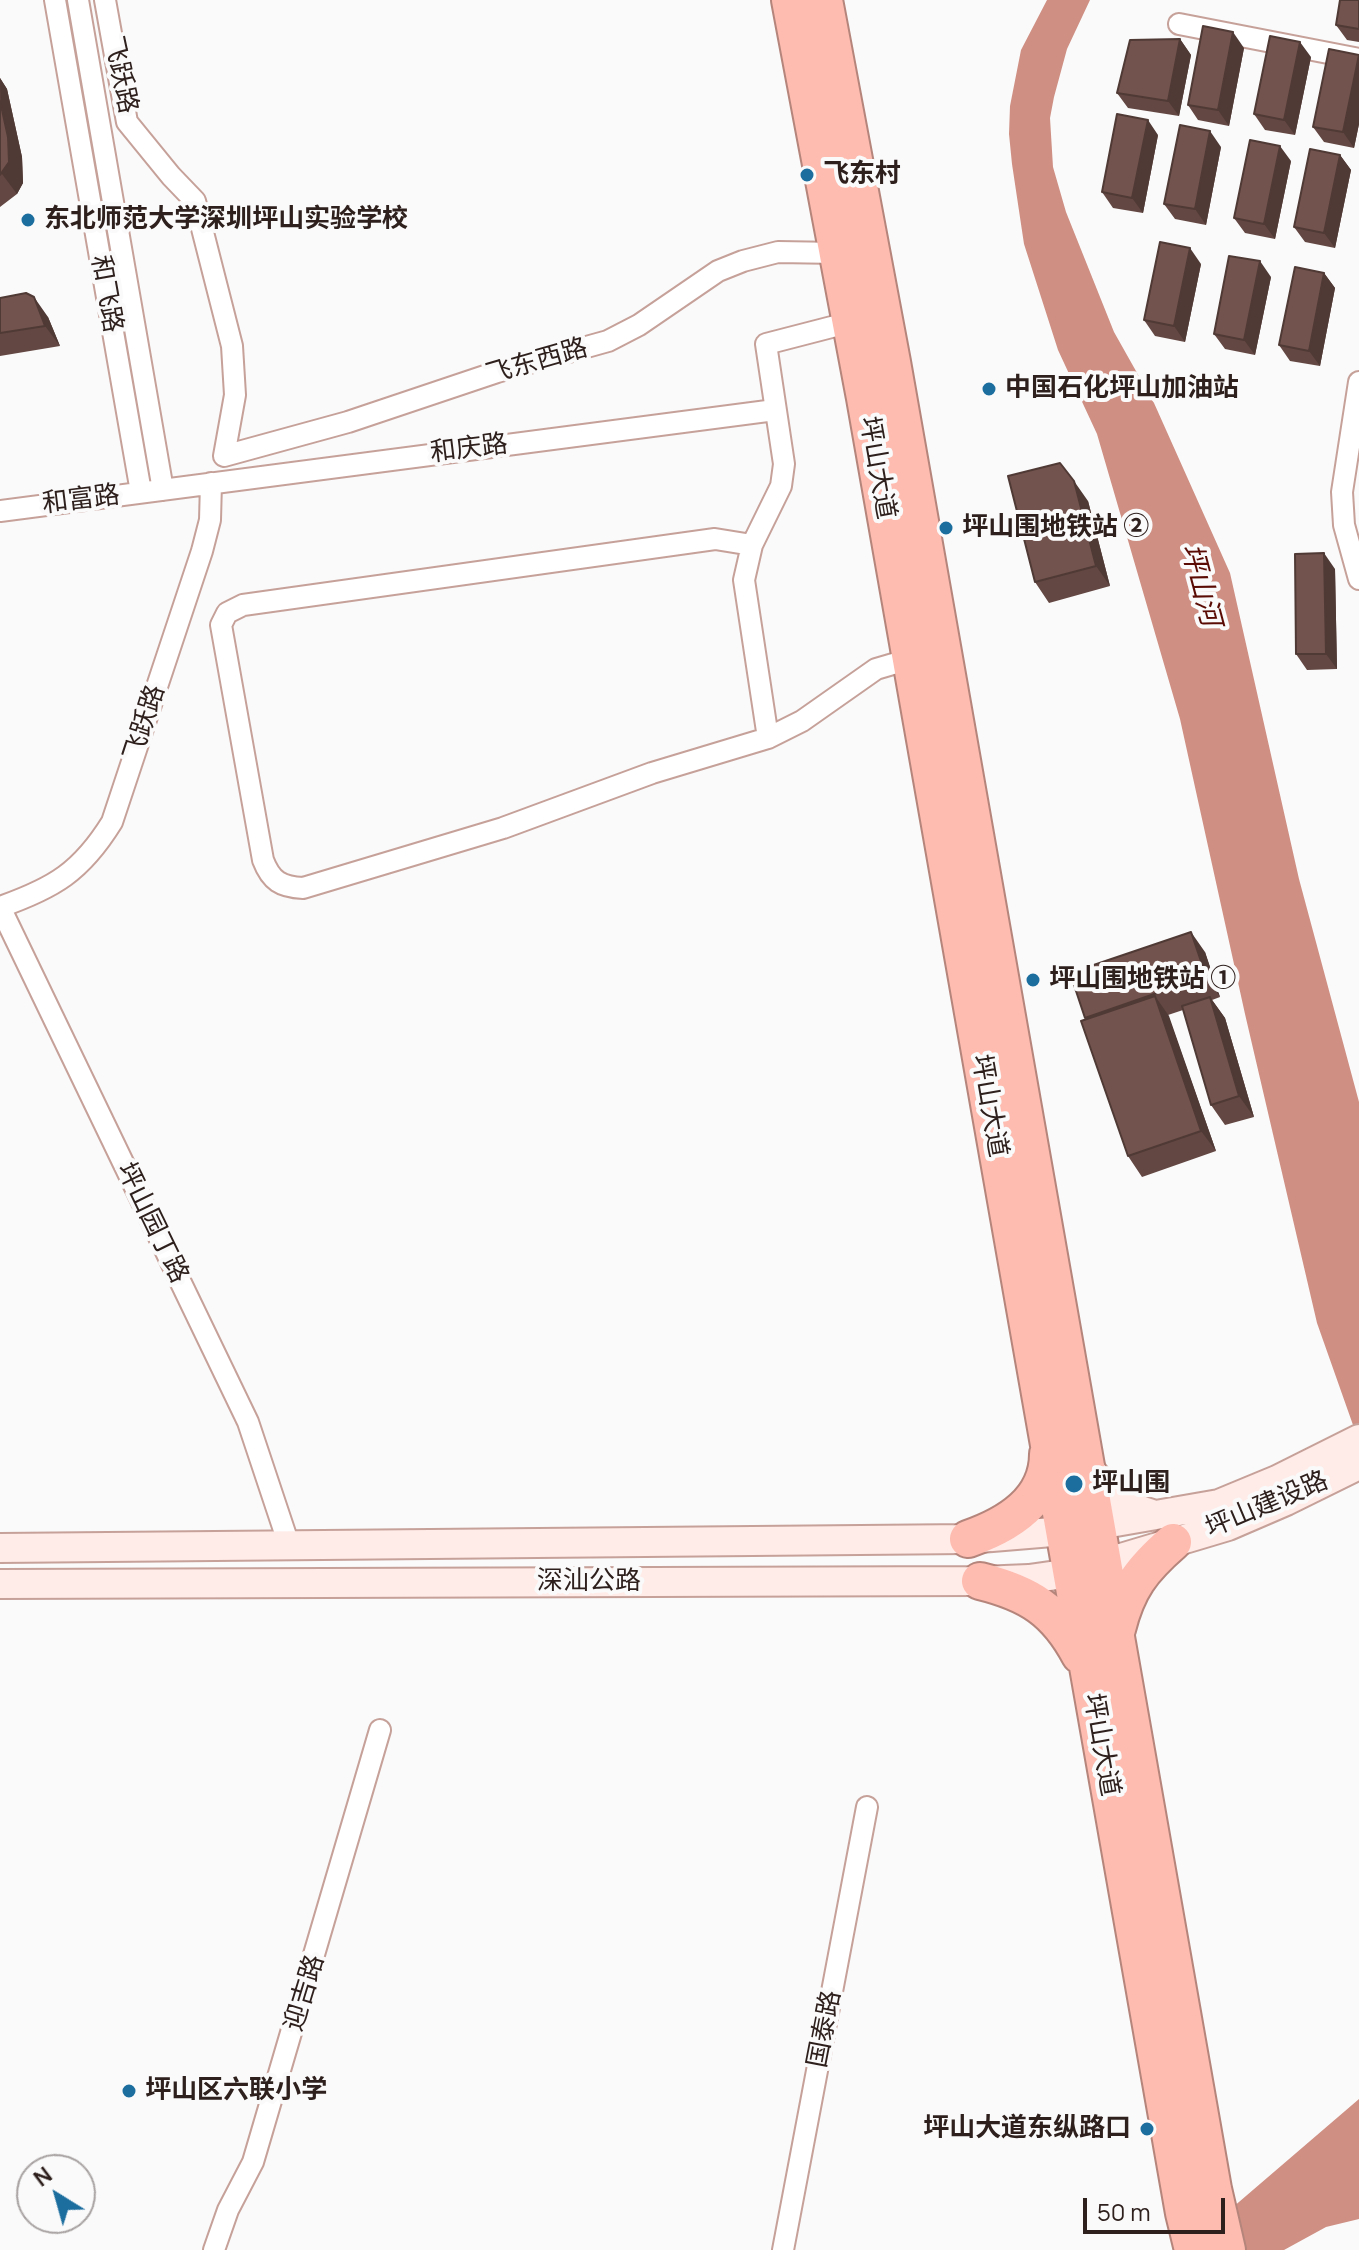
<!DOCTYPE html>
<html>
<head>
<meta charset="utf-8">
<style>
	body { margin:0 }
	#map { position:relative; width:1359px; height:2250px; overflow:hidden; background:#fafafa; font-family:Manrope,sans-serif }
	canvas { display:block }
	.north { position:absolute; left:16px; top:2154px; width:80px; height:80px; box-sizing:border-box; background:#fafafa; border:2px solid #a8a3a2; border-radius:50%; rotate:323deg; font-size:22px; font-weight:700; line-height:32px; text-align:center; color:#2e201d }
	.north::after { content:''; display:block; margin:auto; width:28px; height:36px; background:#1c6e9f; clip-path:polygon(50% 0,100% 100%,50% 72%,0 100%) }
	.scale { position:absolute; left:1083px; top:2198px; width:142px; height:36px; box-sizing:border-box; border:4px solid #2e201d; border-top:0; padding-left:10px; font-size:24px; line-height:28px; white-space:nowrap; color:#2e201d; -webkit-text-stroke:6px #fafafa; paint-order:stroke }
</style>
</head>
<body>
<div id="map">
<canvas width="1359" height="2250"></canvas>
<div class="north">N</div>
<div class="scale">50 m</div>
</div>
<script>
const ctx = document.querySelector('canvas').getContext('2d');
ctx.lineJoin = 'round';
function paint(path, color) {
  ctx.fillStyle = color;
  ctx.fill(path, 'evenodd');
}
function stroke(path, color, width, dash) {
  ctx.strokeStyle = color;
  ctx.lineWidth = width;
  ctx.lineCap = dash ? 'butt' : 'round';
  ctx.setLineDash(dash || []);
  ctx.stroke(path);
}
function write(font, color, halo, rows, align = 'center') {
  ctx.font = font + ' Manrope,"Noto Sans SC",sans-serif';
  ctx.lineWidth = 8;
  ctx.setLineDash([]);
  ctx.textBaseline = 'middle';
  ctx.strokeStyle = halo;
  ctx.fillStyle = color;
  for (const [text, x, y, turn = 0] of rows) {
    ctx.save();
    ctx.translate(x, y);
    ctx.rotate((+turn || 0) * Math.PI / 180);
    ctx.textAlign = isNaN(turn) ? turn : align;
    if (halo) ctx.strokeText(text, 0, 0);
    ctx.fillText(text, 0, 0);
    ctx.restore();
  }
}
paint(new Path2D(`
	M1047,0h43l-23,49 -13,48 -4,21 3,49 13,45 48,120 40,71 76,170 69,306 60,223v340l-42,-119 -72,-309 -65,-295 -83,-285 -39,-84 -34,-106 -12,-80 -3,-30 1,-28 11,-56z
	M1359,2099v120l-33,8 -42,23h-101z`), '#cf8f83');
const street = new Path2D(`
	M55,0l86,492
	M78,0l85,490
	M105,0l22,122 44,54 24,25 37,145 3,49 -11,61 124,-34 149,-50 111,-31 31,-16 79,-54 25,-10 35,-9 60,1
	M1179,24l180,35
	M1359,382l-17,110 2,33 15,54
	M0,511l775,-101
	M752,545l-37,-6 -472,66 -16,8 -6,12 42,235c8,21 18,27 40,28l200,-60 149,-55 116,-35 34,-17 74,-52 34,-10
	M768,738l-24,-158 8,-35 29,-59 3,-22 -18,-120 85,-22
	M0,907l248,515 41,123
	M0,907c54,-19 81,-35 112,-85l90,-271 8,-31 1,-37
	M214,2250l14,-40 25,-48 127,-432
	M783,2250l84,-443`);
const secondary = new Path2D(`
	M1086,1463c18,28 37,43 69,52
	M0,1548l968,-9 96,-8 155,-27 58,-24 82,-41
	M0,1584l980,-3 49,-2 42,-6 157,-47 58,-25 73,-36`);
const highway = new Path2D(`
	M790,0l75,398 319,1815 9,37
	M824,0l68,362 321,1827 14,61
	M968,1539c40,-14 80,-38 80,-85
	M980,1581c49,12 76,29 100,74
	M1117,1629c10,-41 25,-60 56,-87`);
stroke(street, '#c6a19a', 24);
stroke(secondary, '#c6a19a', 32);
stroke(highway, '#b5857c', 40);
stroke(street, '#fff', 20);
stroke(secondary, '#ffebe7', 28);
stroke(highway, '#febbaf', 36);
paint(new Path2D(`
	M1359,0v42l-12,-2 -11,-15z
	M1180,39l11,16 -12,61 -51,-8 -11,-15z
	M1244,48l-15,78 -31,-6 -10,-15z
	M1359,55v69l-5,24 -30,-6 -11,-15z
	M1311,57l-16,78 -30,-5 -11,-16z
	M0,78l7,11 15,68 1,26 -6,11 -17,13z
	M1158,135l-15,78 -30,-5 -11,-16z
	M1221,147l-15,78 -31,-6 -11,-15z
	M1340,155l11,15 -16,78 -30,-6 -11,-15z
	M1291,161l-16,78 -30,-6 -11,-15z
	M1201,264l-16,78 -30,-6 -11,-16z
	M1324,273l11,15 -15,78 -30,-5 -11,-16z
	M1271,277l-16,78 -30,-6 -11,-15z
	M0,298l48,19 12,29 -60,10z
	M1088,501l22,85 -61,17 -14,-21z
	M1335,569l2,100 -30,1 -11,-16z
	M1205,952l15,45 -8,3 13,18 29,99 -29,8 -14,-20 -28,-95 -15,5 48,136 -74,26 -14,-21 -43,-138z`), '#634742');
paint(new Path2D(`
	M1233,32l11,16 -15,78 -11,-16z
	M1180,39l11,16 -12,61 -11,-15z
	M1300,42l11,15 -16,78 -11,-15z
	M1359,55v69l-5,24 -11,-16z
	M0,78l7,11 15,68 1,26 -6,11 -15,-20z
	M1148,120l10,15 -15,78 -11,-15z
	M1210,131l11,16 -15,78 -11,-16z
	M1280,146l11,15 -16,78 -11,-15z
	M1340,155l11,15 -16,78 -11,-15z
	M1190,248l11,16 -16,78 -11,-16z
	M1260,261l11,16 -16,78 -11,-15z
	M1324,273l11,15 -15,78 -11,-15z
	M34,297l14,20 12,29 -15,-20z
	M1074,481l14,20 22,85 -14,-20z
	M1324,553l11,16 2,100 -11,-15z
	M1191,932l14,20 15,45 -14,-21z
	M1155,996l14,20 47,135 -15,-20z
	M1210,997l15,21 29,99 -15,-21z`), '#503a36');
const building = new Path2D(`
	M1340,0h19v29l-23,-4z
	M1203,26l30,6 -15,78 -30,-5z
	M1270,36l30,6 -16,78 -30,-6z
	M1180,39l-12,62 -51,-8 13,-53z
	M1329,49l30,6 -16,77 -30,-5z
	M0,101l8,36 1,25 -9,13z
	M1117,114l31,6 -16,78 -30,-6z
	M1180,125l30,6 -15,78 -31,-5z
	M1250,140l30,6 -16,78 -30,-6z
	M1310,149l30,6 -16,78 -30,-6z
	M1160,242l30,6 -16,78 -30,-6z
	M1229,256l31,5 -16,79 -30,-6z
	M1295,267l29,6 -15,78 -30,-6z
	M26,293l8,4 11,29 -45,7v-35z
	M1060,463l14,18 22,85 -61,16 -27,-106z
	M1324,553l2,101h-30l-1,-100z
	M1191,932l15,44 -121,42 -15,-45z
	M1155,996l46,135 -73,25 -47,-135z
	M1210,997l29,99 -28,9 -29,-99z`);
paint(building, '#73534d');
stroke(building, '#503a36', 2);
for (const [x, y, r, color] of [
	[807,175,8,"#1c6e9f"],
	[28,220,8,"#1c6e9f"],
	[989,389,8,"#1c6e9f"],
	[946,528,8,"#1c6e9f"],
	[1033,980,8,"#1c6e9f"],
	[1074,1484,10,"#1c6e9f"],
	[129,2091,8,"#1c6e9f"],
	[1147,2129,8,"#1c6e9f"]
]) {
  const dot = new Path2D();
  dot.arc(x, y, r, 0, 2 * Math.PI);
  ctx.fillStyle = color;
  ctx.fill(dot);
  stroke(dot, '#fafafa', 3);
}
write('26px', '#2e201d', '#fafafa', [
	["飞跃路",120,75,78],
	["和飞路",106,294,80],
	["飞东西路",537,362,-16],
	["和庆路",469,449,-7],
	["坪山大道",877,468,80],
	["和富路",81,500,-7],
	["飞跃路",145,723,-72],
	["坪山大道",989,1106,80],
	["坪山园丁路",152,1223,64],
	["坪山建设路",1267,1505,-23],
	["深汕公路",589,1582],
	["坪山大道",1101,1745,80],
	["迎吉路",305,1993,-73],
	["国泰路",825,2029,-79]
]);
write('bold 26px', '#2e201d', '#fafafa', [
	["飞东村",823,175],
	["东北师范大学深圳坪山实验学校",44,220],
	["中国石化坪山加油站",1005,389],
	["坪山围地铁站 ②",962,528],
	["坪山围地铁站 ①",1049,980],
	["坪山围",1092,1484],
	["坪山区六联小学",145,2091],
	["坪山大道东纵路口",1131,2129,"right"]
], 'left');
write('italic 28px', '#590b04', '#fafafa', [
	["坪山河",1200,585,75]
]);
</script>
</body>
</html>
